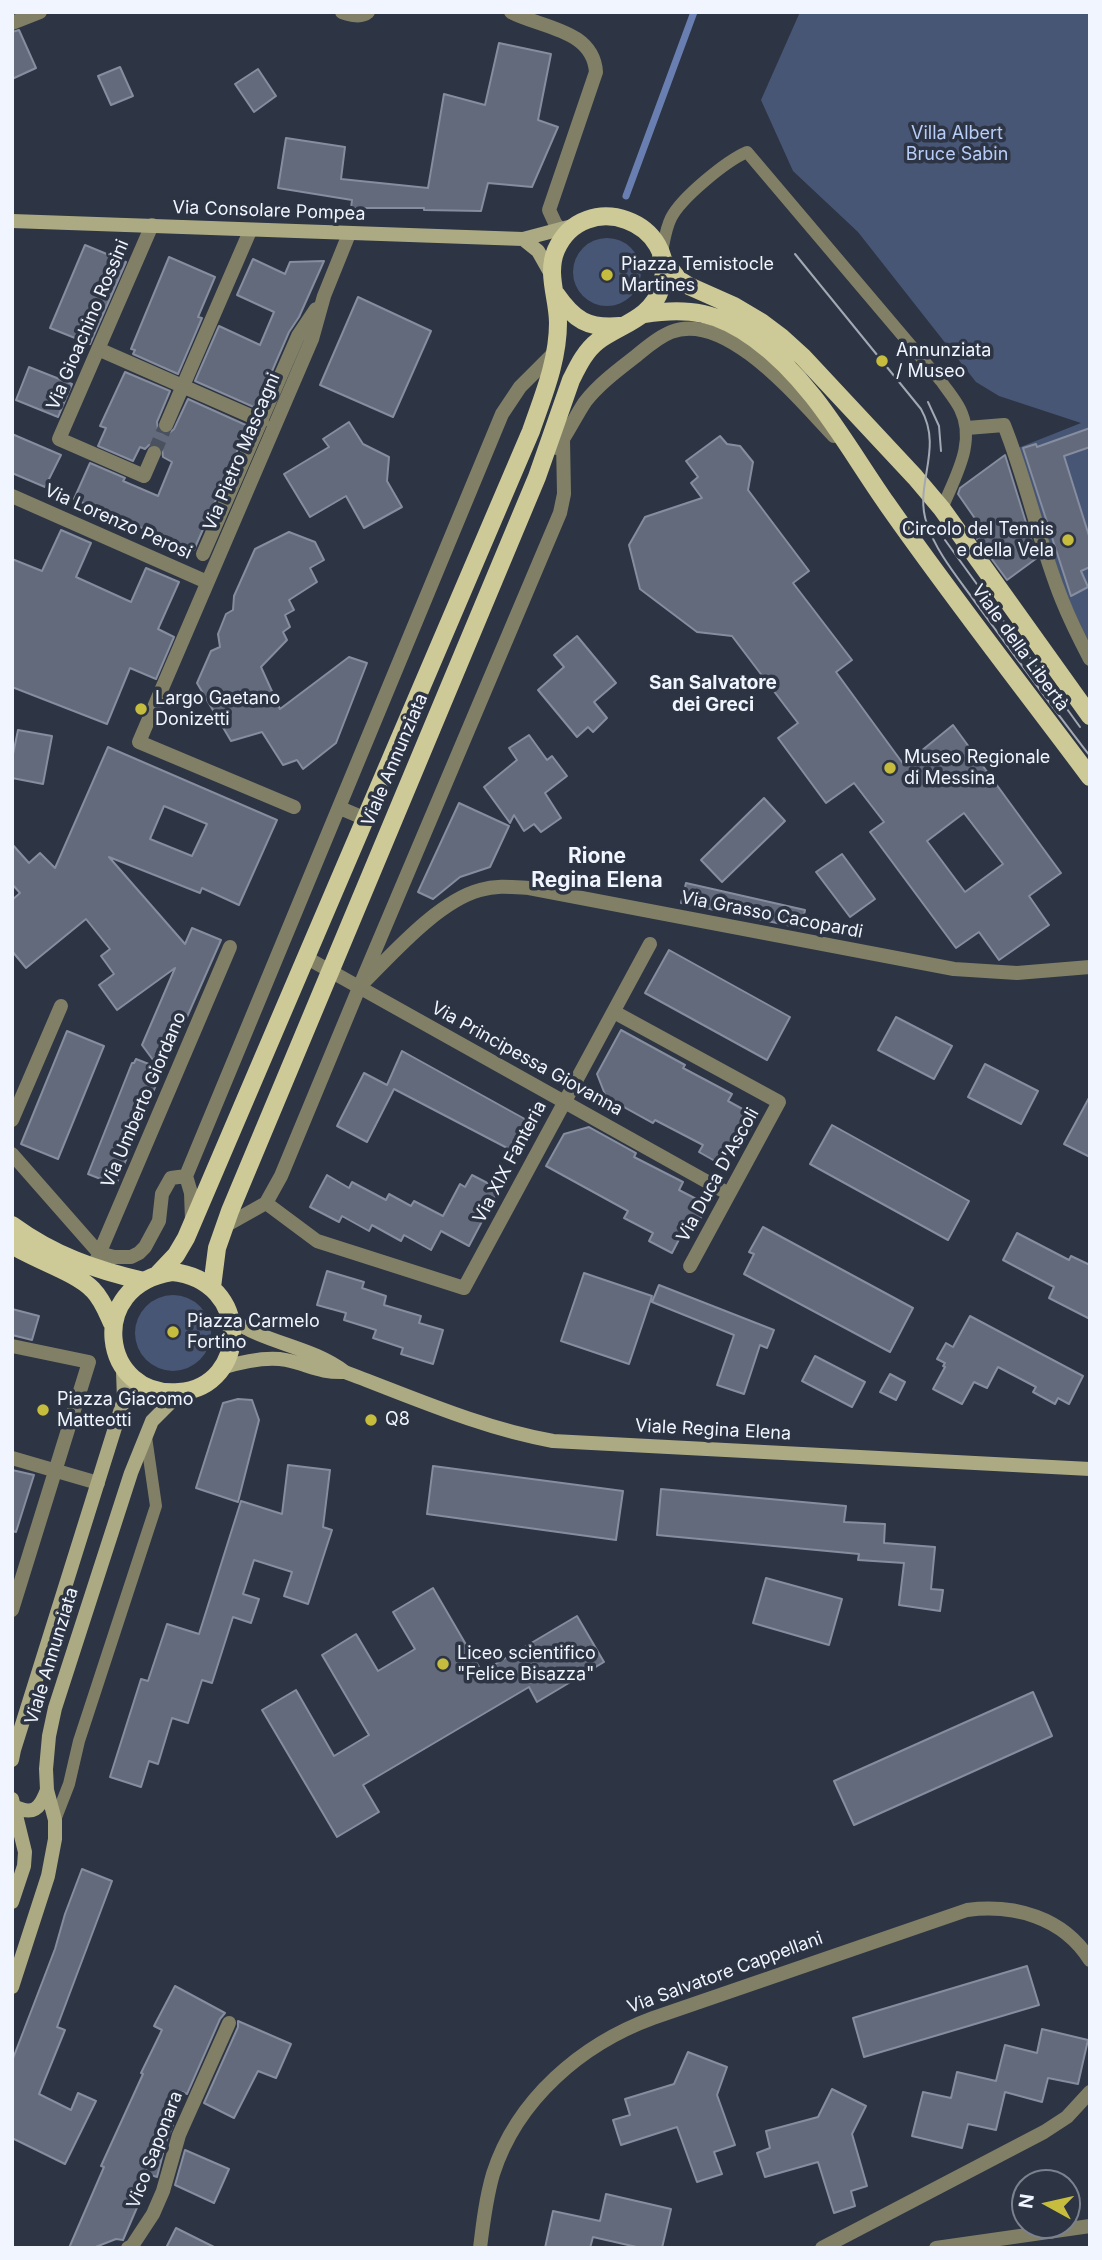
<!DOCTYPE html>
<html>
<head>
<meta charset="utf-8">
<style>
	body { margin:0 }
	#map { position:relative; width:1102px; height:2260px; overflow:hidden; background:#2d3443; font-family:Inter,sans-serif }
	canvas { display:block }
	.frame { position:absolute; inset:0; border:14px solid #f0f5ff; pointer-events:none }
	.north { position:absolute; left:1011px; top:2169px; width:70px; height:70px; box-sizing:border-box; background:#2d3443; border:2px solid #7b818e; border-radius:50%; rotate:278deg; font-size:19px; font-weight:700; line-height:28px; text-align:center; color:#f0f5ff }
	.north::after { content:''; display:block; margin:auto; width:24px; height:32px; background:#c6bc3d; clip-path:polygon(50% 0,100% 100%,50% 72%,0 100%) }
</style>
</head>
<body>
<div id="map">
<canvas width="1102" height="2260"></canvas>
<div class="frame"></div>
<div class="north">N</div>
</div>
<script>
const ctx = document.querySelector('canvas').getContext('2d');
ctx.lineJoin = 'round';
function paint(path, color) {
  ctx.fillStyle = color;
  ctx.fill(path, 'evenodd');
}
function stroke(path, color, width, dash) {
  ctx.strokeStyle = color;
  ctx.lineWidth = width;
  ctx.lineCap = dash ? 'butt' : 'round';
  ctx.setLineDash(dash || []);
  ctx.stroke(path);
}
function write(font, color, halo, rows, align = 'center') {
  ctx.font = font + ' Inter,sans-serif';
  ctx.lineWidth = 7;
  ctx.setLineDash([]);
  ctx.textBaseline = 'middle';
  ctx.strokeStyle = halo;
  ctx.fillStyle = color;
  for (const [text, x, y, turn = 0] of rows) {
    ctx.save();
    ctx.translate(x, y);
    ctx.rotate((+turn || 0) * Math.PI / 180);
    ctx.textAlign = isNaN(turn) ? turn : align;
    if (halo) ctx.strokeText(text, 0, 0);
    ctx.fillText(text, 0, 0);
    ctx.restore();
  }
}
paint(new Path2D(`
	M800,12h290v632l-23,-47 -49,-149 63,-25 -82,-27 -23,-14 -118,-150 -65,-61 -32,-71z
	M573 272a34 34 0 1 1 68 0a34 34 0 1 1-68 0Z
	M135 1333a38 38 0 1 1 76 0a38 38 0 1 1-76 0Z`), '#485676');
stroke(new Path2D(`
	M626,196l68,-184`), '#697fb1', 7);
const building = new Path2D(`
	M19,30l17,38 -24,11v-47z
	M499,43l52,11 -13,66 20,7 -26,60 -44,-4 -7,28 -57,-1v-2h-73l1,-8 -74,-12 8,-50 59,9 -4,32 87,9 16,-94 41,11z
	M120,67l13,29 -22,9 -13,-29z
	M258,69l18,27 -22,16 -19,-28z
	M85,245l41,17 -36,82 -40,-16z
	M169,257l46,20 -17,40 4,1 -24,56 -45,-20 2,-4 -4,-1z
	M253,259l32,15 5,-12 34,-1 -25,56 -10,15 -33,76 -61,-27 24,-55 41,19 14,-33 -37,-17z
	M358,297l73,34 -38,86 -73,-32z
	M29,367l43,17 -14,33 -42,-17z
	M125,372l45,19 -13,31 1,8 4,3 6,1 6,-5 14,-30 60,27 -54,124 -120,-51 16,-36 35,15 -2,3 35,15 14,-34 -9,-5 -1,-9 -5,-4 -8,1 -4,4 -5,-2 -7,14 -35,-15 8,-18 -6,-2z
	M349,422l14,22 26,13 -2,24 15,26 -38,21 -18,-32 -36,21 -26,-43 45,-27 -6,-8z
	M1090,428v19l-26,9 26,83v28l-9,4 7,16 -17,9 -48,-148 13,-4 1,3z
	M12,434l49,21 -16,32 -33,-14z
	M720,436l7,8 13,2 13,16 -5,28 61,81 -16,12 59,77 -16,12 68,93 49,-40 108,148 -32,23 20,29 -50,35 -20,-28 -23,16 -86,-116 14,-10 -30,-39 -28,20 -48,-65 20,-15 -66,-87 -35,-4 -57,-43 -11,-44 16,-28 57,-19 -11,-15 7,-6 -12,-16zM964,813l39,51 -38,28 -38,-51z
	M1005,455l32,103 -30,22 -30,-41 8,-6 -27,-39 2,-6z
	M61,530l30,13 -15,34 55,25 15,-34 33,14 -21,47 16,8 -18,42 -26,-11 -23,56 -95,-37v-128l30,12z
	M289,532l26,10 9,18 -14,8 7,14 -28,18 5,10 -9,5 5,12 -7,5 4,8 -26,27 19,42 69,-52 18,6 -31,80 -33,26 -6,-9 -14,5 -21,-33 -31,9 -34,-58 14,-32 9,-4 -2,-13 8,-20 7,-4 1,-14 21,-47z
	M577,636l39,47 -22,19 13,16 -14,14 -5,-5 -11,10 -39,-47 26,-23 -10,-12z
	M18,730l34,6 -9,48 -31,-6v-19z
	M529,735l18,25 5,-4 15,20 -22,17 16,25 -20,14 -7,-8 -10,7 -10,-16 -4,8 -26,-36 33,-27 -8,-12z
	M108,747l169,73 -38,85 -37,-17 -2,5 -91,-36 76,87 7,-16 29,12 -49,111 -2,-1 -54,135 -28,-11 44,-111h2l2,-4 23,9 -17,-23 33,-77 -58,42 -18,-25 15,-11 -13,-18 9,-7 -24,-30 -60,49 -14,-17v-51l8,-7 -8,-9v-40l17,19 11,-10 15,15zM164,806l43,18 -15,32 -42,-17z
	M764,798l21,23 -63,61 -21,-22z
	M459,803l50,23 -19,41 -30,10 -27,22 -15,-7z
	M842,854l33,45 -25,18 -34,-45z
	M686,883l119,27 -4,18 -120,-25z
	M669,950l121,67 -23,43 -122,-67z
	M896,1017l56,29 -18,33 -56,-29z
	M621,1030l64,35 -2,3 49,26 -4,7 29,16 -12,23 -8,-4 -15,29 -23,-13 4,-7 -48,-25 -2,3 -47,-26 -9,-23z
	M67,1031l37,15 -46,113 -37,-15z
	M402,1051l130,72 -21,27 -117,-61 -27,53 -30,-16 27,-53 23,12z
	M985,1064l53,27 -17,33 -53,-27z
	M1090,1096v61l-26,-13z
	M832,1125l137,76 -21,39 -138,-76z
	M589,1127l47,26 -2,4 49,25 -4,8 29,15 -13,23 -8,-4 -15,29 -23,-12 4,-8 -29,-15 4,-7 -82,-45 18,-32z
	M327,1175l22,13 3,-6 34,18 3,-6 22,12 3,-5 29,15 17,-32 5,3 7,-12 27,14 -30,57 -28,-15 -10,19 -27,-15 -3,6 -29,-16 -3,6 -27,-15 -3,6 -29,-15z
	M763,1227l150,81 -23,44 -146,-78 10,-20 -5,-2z
	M1017,1233l52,27 2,-4 19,9v54l-41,-21 5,-11 -51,-27z
	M327,1271l37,11 -2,6 24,8 -2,9 37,11 -2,7 24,7 -10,34 -32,-10 2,-6 -30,-10 3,-8 -32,-10 2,-7 -29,-8z
	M584,1273l68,23 -23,68 -68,-23z
	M659,1285l115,45 -7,18 -7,-3 -16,49 -27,-9 17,-50 -82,-33z
	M12,1309l27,7 -7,24 -20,-5z
	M970,1316l113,60 -14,28 -11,-6 -3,6 -22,-12 3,-5 -38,-20 -11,21 -13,-6 -12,22 -29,-15 12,-22 -2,-1 2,-3 -8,-4 9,-16 7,4z
	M815,1356l50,26 -13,25 -50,-26z
	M890,1374l15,8 -9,18 -16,-8z
	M238,1399l14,1 7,20 -21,82 -42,-14 27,-85z
	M288,1465l42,5 -7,57 9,3 -24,74 -24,-8 8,-24 -38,-12 -11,34 16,5 -8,24 -18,-6 -21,66 -10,-3 -14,43 -16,-5 -14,46 -9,-3 -8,26 -31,-10 31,-98 7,2 19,-57 32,10 42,-133 41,13z
	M433,1466l190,25 -7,49 -189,-26z
	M12,1470l22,5 -18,57 -4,-1z
	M661,1489l185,17 -2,16 41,2 -1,19 51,4 -4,42 12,1 -3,21 -41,-6 5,-42 -46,-3 1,-6 -202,-19z
	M766,1578l76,21 -13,46 -76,-22z
	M433,1588l49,84 95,-56 27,46 -67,40 -8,-15 -166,98 16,27 -42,25 -75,-127 34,-20 38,66 35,-21 -47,-80 34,-21 22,37 37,-22 -22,-37z
	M1033,1692l19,44 -198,89 -20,-44z
	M82,1869l30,12 -55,146 8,3 -26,64 32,16 7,-17 18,8 -31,63 -53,-26v-77l43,-112 10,-35z
	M1027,1966l12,39 -175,52 -11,-39z
	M175,1986l50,27 -5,6 -33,75 -5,-2 -15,31 6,2 -7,17 -9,35 -6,-2 -28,65 -7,-1 -23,9h-24l35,-81 -3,-1 42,-92 -2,-1 21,-43 -8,-4z
	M238,2021l53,23 -15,34 -18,-7 -24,47 -30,-15 34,-76z
	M1042,2029l46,11 -10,44 -30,-6 -6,24 -37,-10 -9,38 -28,-6 -6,24 -50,-12 11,-44 28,6 6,-26 39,9 9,-36 32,8z
	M688,2052l39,15 -10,28 18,50 -21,7 8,22 -25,8 -20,-55 -56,18 -8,-25 17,-5 -5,-16 49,-15z
	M832,2089l34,17 -14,28 15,52 -16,5 4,15 -21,7 -16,-51 -53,15 -8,-24 13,-5 -4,-17 52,-14z
	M185,2150l44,19 -15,34 -39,-18z
	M606,2194l65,15 -9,39h-21l-48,-11 -3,11h-45l8,-37 47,10z
	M176,2228l40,20h-50z`);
paint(building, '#626a7c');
stroke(building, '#858d9f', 2);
stroke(new Path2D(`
	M154,453l12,-28`), '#4a515f', 14, [14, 7]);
stroke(new Path2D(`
	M661,256c3,-12 4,-26 10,-38 10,-20 55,-57 76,-66l194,229c6,9 14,18 19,28 17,34 -6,69 -18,100
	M55,1820l14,-36 10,-43 77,-235 -10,-69`), '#818067', 12);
stroke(new Path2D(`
	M967,428l37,-3c23,57 35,118 58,175 8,20 18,40 28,59`), '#818067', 14);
stroke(new Path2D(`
	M342,12c9,3 19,6 26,0
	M511,12c30,16 82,17 85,60l-47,138 6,13 6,7
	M12,23l28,-11
	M152,225l-93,214 85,37 10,-23
	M98,349l164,72
	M166,425l84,-194
	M557,448c11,-15 18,-31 28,-46 14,-18 33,-32 51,-46 11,-9 22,-19 35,-24 56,-22 129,69 163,104
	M12,496l195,86
	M203,554l95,-218 18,-27
	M294,807l-155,-65 173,-403 12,-43 25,-62
	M340,808l26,11
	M307,958l422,236
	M364,982c30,-30 75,-81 116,-92 17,-5 32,-3 49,-2l425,81 63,4 73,-6
	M614,1012l165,90 -89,164
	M12,1120l49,-114
	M12,1154l87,99 15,4h17l8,-4 6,-6 14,-26 3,-27 9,-16 15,-2
	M266,1203l51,38 147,47 186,-344
	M192,1220l-1,-27 -5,-17 316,-762 18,-27 34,-34
	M225,1226l41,-23 15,-27 78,-188 201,-475 4,-19 -1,-54
	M93,1268l137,-321
	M12,1346l77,16 -77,248
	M12,1458l86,25
	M128,2248l4,-2 21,-32 10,-23 16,-56 50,-112
	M480,2248c3,-25 6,-50 13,-74 24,-75 89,-130 160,-156l314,-108c47,-6 96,7 123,50
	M822,2248l222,-116 23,-15 23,-25
	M936,2248l154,-22`), '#818067', 14);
stroke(new Path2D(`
	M12,221l511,18 53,-14
	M523,239l15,12 13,23
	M231,1319c35,25 80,27 114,53 69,26 136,56 208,69l537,28
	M221,1368c20,-6 45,-12 65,-8 24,5 33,13 59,12
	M12,1760l2,-10 110,-351 -1,-28
	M12,1799l13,53 -1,14 -12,36
	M14,1806c19,10 26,3 33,-16
	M12,1987l36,-111 7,-37v-19l-8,-30 -1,-21 3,-33 6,-28 76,-235 21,-52 29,-29`), '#acaa82', 14);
stroke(new Path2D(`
	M661,257l17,22 11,7 45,20 27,16 20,15 22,20 112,120 27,32 148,207
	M556,294c18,26 32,35 64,32
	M644,314c45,-7 74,-2 111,25 58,42 92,108 132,165 65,93 135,182 203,273
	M12,1225c41,30 83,45 132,56
	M12,1245c23,15 64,27 81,45 9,9 14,22 19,33
	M172,1272c80,8 78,114 7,120 -78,7 -94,-107 -7,-120z
	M158,1274l18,-19 10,-17 345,-807c12,-35 27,-70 27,-108 0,-25 -12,-49 -2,-73 28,-64 126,-28 105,38 -10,31 -40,36 -63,53 -13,10 -20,25 -27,39l-34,97 -307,734 -13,37 -5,39`), '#ceca97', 18);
stroke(new Path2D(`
	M795,254l126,155c23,41 -8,76 6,115 10,30 33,56 51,82 37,50 74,101 112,150
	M928,402l11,24 2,25
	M945,540l135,187`), '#a2a8b4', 2);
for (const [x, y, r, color] of [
	[607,275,7,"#c6bc3d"],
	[882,361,7,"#c6bc3d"],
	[1068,540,7,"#c6bc3d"],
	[141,709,7,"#c6bc3d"],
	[890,768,7,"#c6bc3d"],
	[173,1332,7,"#c6bc3d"],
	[43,1410,7,"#c6bc3d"],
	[371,1420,7,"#c6bc3d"],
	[443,1664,7,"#c6bc3d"]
]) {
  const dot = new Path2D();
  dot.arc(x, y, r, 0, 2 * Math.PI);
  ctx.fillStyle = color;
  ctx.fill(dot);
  stroke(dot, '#2d3443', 2.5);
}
write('18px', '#b7ccf8', '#2d3443', [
	["Villa Albert",957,134],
	["Bruce Sabin",957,155]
]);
write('18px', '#f0f5ff', '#2d3443', [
	["Via Consolare Pompea",269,211,2],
	["Via Gioachino Rossini",88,325,-67],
	["Via Pietro Mascagni",242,452,-67],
	["Via Lorenzo Perosi",118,522,24],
	["Viale della Libertà",1020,648,54],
	["Viale Annunziata",395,760,-67],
	["Via Grasso Cacopardi",772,915,11],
	["Via Principessa Giovanna",527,1059,29],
	["Via Umberto Giordano",144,1100,-67],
	["Via XIX Fanteria",510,1162,-62],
	["Via Duca D'Ascoli",718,1175,-61],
	["Viale Regina Elena",713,1430,3],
	["Viale Annunziata",52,1656,-73],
	["Via Salvatore Cappellani",725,1973,-20],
	["Vico Saponara",155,2150,-69]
]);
write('18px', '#f0f5ff', '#2d3443', [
	["Piazza Temistocle",621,265],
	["Martines",621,286],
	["Annunziata",896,351],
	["/ Museo",896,372],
	["Circolo del Tennis",1054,530,"right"],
	["e della Vela",1054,551,"right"],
	["Largo Gaetano",155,699],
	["Donizetti",155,720],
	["Museo Regionale",904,758],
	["di Messina",904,779],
	["Piazza Carmelo",187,1322],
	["Fortino",187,1343],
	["Piazza Giacomo",57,1400],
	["Matteotti",57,1421],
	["Q8",385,1420],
	["Liceo scientifico",457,1654],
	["\"Felice Bisazza\"",457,1675]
], 'left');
write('bold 19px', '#f0f5ff', '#2d3443', [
	["San Salvatore",713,683],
	["dei Greci",713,705]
]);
write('bold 21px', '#f0f5ff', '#2d3443', [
	["Rione",597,857],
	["Regina Elena",597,881]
]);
</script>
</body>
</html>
